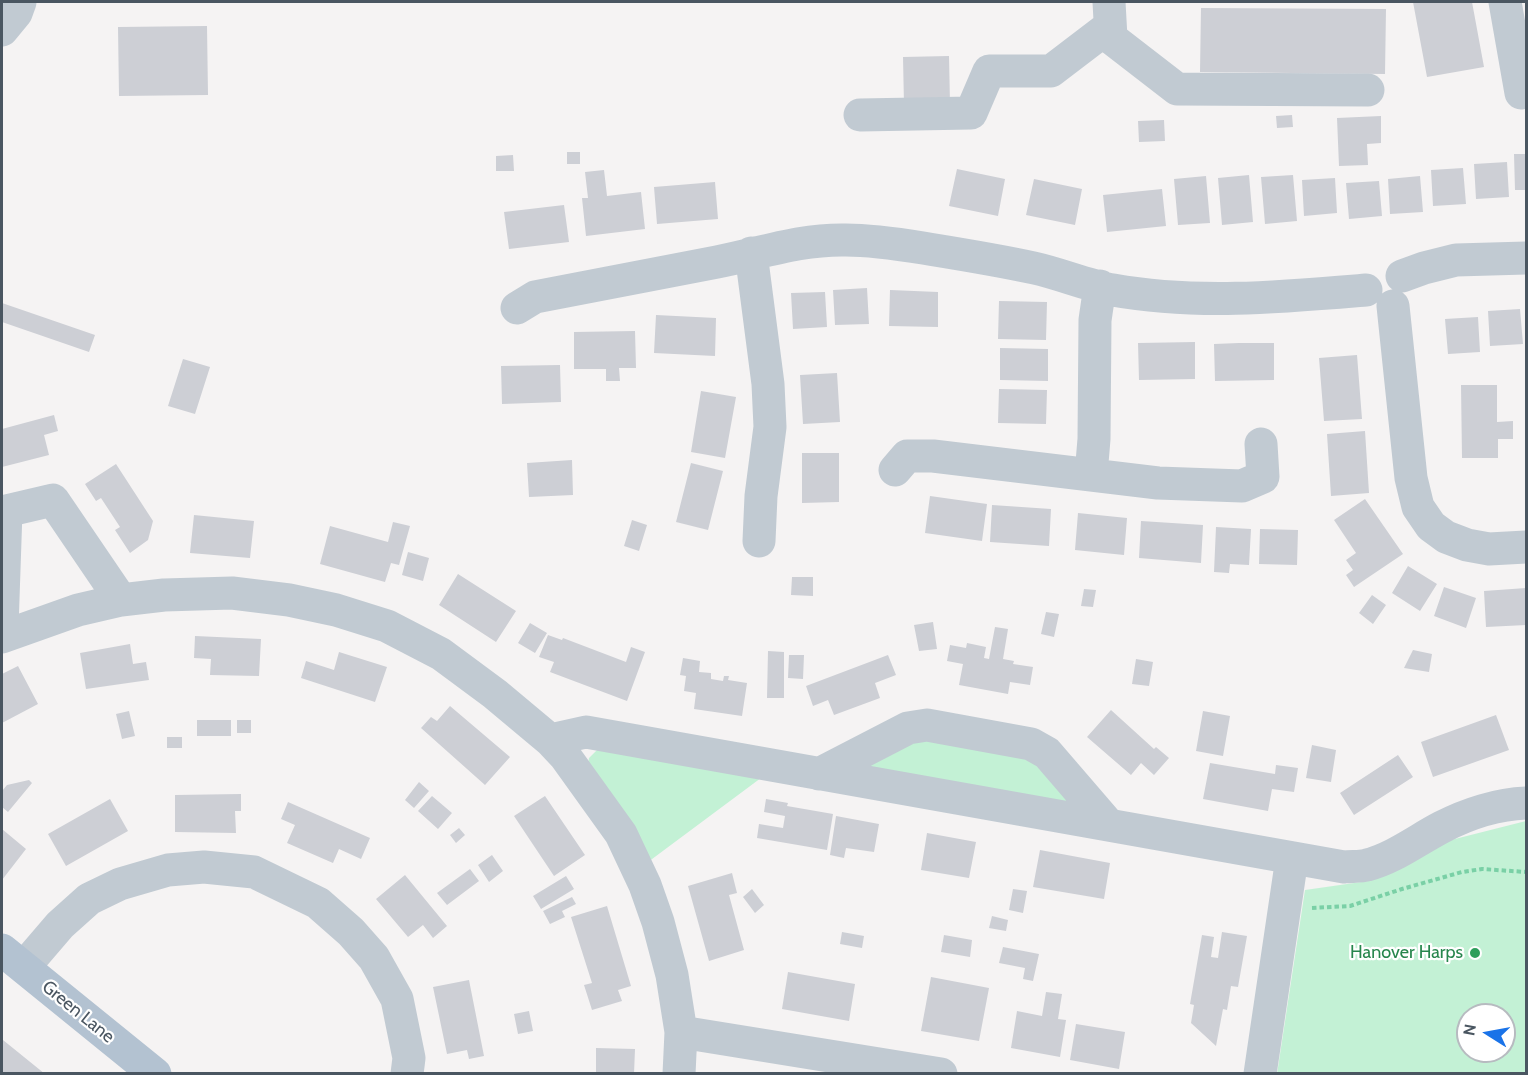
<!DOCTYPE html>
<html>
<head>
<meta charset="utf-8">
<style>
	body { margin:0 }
	#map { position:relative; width:1528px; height:1075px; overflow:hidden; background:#f5f3f3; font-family:Cabin,sans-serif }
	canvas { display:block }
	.frame { position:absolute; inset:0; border:3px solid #4a5661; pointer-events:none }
	.north { position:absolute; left:1456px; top:1003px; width:60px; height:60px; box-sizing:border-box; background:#fff; border:2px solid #b7bbc0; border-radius:50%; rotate:281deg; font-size:16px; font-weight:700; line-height:24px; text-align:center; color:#4a5661 }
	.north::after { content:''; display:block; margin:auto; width:21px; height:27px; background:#1a73e8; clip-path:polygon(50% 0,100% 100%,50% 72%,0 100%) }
</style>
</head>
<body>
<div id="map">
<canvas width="1528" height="1075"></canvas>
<div class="frame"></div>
<div class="north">N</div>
</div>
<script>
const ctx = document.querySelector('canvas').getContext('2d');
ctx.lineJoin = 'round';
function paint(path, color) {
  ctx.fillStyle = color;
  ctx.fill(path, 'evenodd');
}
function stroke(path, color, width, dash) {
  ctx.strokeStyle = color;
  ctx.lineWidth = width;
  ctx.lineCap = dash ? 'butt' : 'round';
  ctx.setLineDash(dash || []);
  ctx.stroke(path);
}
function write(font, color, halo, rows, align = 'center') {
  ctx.font = font + ' Cabin,sans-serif';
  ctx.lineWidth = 4.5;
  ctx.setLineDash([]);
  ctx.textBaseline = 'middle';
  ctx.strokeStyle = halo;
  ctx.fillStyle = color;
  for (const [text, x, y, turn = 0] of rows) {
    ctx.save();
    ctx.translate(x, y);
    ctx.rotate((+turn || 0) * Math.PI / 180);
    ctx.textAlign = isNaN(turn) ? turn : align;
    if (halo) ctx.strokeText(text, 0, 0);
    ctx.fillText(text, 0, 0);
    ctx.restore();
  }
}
paint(new Path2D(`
	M928,736l93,14 52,53 -209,-32 -1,-13z
	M601,746l168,26 -125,93 -57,-95 2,-12z
	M1526,821v252l-249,1 28,-184 63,-9 79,-40zM1468,1015h36v36h-36z`), '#c3f1d5');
paint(new Path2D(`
	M1413,2h59l12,65 -57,10z
	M1201,8l185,1 -1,65 -185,-2z
	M207,26l1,69 -89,1 -1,-69z
	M949,56l1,48 -46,1 -1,-48z
	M1292,115l1,12 -16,1 -1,-12z
	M1381,116v27l-14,1 1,21 -29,1 -2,-48z
	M1164,120l1,21 -26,1 -1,-21z
	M567,152h13v12h-13z
	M1514,154h12v36h-11z
	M513,155l1,16h-18v-15z
	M1507,162l2,35 -33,2 -2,-35z
	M1463,168l3,36 -33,2 -2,-36z
	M957,169l48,10 -7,37 -49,-10z
	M604,170l3,26 34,-4 4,37 -59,7 -4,-38h6l-3,-26z
	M1249,175l4,47 -31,3 -4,-47z
	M1293,175l4,46 -32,3 -4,-47z
	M1206,176l4,47 -32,2 -4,-46z
	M1420,176l3,36 -33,2 -2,-35z
	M1335,178l2,35 -33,3 -2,-36z
	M1034,179l48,10 -7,36 -49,-10z
	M1379,181l3,35 -33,3 -3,-36z
	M715,182l3,37 -61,5 -3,-37z
	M1162,189l4,37 -59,6 -4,-37z
	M564,205l5,37 -60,7 -5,-37z
	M867,288l2,36 -34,1 -2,-35z
	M890,290l48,2v35l-49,-1z
	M825,292l2,35 -34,2 -2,-36z
	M999,301l48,1 -1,38 -48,-1z
	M2,303l93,32 -6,17 -87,-30z
	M1520,309l3,35 -33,2 -2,-35z
	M656,315l60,3 -1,38 -61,-3z
	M1478,317l2,35 -32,2 -3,-35z
	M635,331l1,37h-17l1,13h-14v-12h-32v-37z
	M1195,342v37l-56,1 -1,-37z
	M1239,343h35v37l-59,1 -1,-37z
	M1000,348l48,1v32l-48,-1z
	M1357,355l5,64 -38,2 -5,-63z
	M183,359l27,8 -15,47 -27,-8z
	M560,365l1,37 -59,2 -1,-38z
	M837,373l3,49 -37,2 -3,-49z
	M1461,385h36v37l16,-1v18h-15v19h-36z
	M999,389l48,1 -1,34 -48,-1z
	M701,391l35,6 -11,61 -34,-6z
	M54,415l4,16 -14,4 5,20 -47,12v-38z
	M1365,431l4,62 -38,3 -4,-62z
	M802,453h37v49l-37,1z
	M572,460l1,35 -44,2 -2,-34z
	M691,463l32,8 -15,59 -32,-8z
	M116,464l37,57 -5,19 -18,13 -15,-23 5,-3 -19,-29 -5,3 -11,-17z
	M930,496l57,8 -5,37 -57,-8z
	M1365,499l38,55 -49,33 -8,-12 7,-5 -7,-10 10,-7 -22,-33z
	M992,505l59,4 -2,37 -59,-4z
	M1078,513l49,5 -3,37 -49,-5z
	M194,515l60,6 -4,37 -60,-5z
	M632,520l15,5 -8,26 -15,-5z
	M1141,521l62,4 -2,38 -62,-5z
	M393,522l17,4 -11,39 -8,-2 -6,19 -65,-18 10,-38 58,16z
	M1216,527l35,2 -2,36 -19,-1 -1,9 -15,-1z
	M1260,529l38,1 -1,35 -38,-1z
	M408,552l21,6 -6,23 -21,-6z
	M1408,566l29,18 -17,27 -28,-18z
	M458,574l58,37 -20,31 -57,-37z
	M792,577h21v19l-22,-1z
	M1444,587l32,11 -10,30 -32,-12z
	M1526,588v37l-40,2 -2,-36z
	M1084,589l12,1 -3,17 -12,-1z
	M1372,595l14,10 -13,19 -14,-11z
	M1046,612l13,2 -5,23 -13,-3z
	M933,622l4,27 -18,2 -5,-26z
	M530,623l17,10 -12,20 -17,-10z
	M995,627l13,2 -5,30 11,2 -1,3 20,3 -3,18 -20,-3 -2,12 -49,-9 4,-21 -16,-3 3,-16 16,3 1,-5 19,4 -2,11 5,1z
	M548,635l14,5 1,-2 63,24 5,-15 14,5 -18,49 -77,-29 4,-10 -15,-5z
	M195,636l66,3 -2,37 -49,-1 1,-16 -17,-1z
	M130,644l3,20 13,-2 3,18 -63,9 -6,-36z
	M1413,650l19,4 -3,18 -25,-4z
	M768,651l16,1v46h-17z
	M339,652l48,15 -12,35 -74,-24 5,-17 28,9z
	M789,655h15l-1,24 -15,-1z
	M888,655l8,20 -21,8 5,15 -46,17 -6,-15 -15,6 -7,-20z
	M683,658l17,3 -1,11 12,1v6l12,2 1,-5h5l-1,4 19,3 -5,33 -48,-7 2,-16 -12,-2 2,-15 -6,-1z
	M1136,659l17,3 -4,24 -17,-2z
	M18,666l20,38 -36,19v-49z
	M450,706l60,51 -25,28 -64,-57 10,-11 6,4z
	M1111,710l43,39 2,-2 13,11 -15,17 -13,-12 -10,12 -44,-38z
	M129,711l6,25 -13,3 -6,-25z
	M1203,711l27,5 -7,40 -27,-5z
	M1496,715l13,35 -76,27 -12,-35z
	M197,720h34v16h-34z
	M237,720h14v13h-14z
	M167,737h15v11h-15z
	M1312,745l24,5 -5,32 -25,-4z
	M1398,755l15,22 -59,38 -14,-22z
	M1210,763l65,11 1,-9 22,3 -4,24 -22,-3 -4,22 -65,-12z
	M29,780l3,3 -24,29 -6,-5v-16l5,-6z
	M419,782l10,9 -15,17 -9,-8z
	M241,794v17h-6l1,22 -61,-1v-37z
	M432,796l20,17 -14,16 -20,-18z
	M545,796l40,59 -31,21 -40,-60z
	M110,799l18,32 -62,35 -18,-32z
	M766,799l22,4 -1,3 46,8 -6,36 -70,-12 2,-14 24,4 2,-12 -21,-4z
	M288,802l82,36 -9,21 -22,-10 -6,14 -46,-20 8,-18 -14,-6z
	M836,816l43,8 -5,28 -28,-4 -2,10 -14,-3z
	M459,828l6,7 -9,8 -6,-8z
	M2,829l24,20 -24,31z
	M927,833l49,9 -7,36 -48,-8z
	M1040,850l70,13 -6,36 -71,-12z
	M492,855l11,16 -14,11 -11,-17z
	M470,869l9,12 -32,24 -10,-12z
	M732,873l5,20 -8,2 15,55 -35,11 -21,-75z
	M405,875l42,51 -14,12 -10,-13 -15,12 -32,-38z
	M566,876l8,13 -33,20 -8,-13z
	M752,889l12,16 -9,8 -12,-16z
	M1013,889l14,2 -4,22 -14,-3z
	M572,897l4,7 -14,7 3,6 -15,7 -7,-13z
	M607,906l24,80 -13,4 4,11 -30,9 -8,-25 8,-2 -21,-66z
	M992,916l16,4 -2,11 -17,-3z
	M842,932l22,4 -2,12 -22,-4z
	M1222,932l25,4 -9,51 -7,-1 -4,24 -4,-1 -7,37 -25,-23 3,-18 -4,-1 12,-69 12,2 -3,20 7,1z
	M944,935l28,5 -2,17 -29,-5z
	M1003,947l36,7 -6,27 -10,-2 2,-11 -26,-5z
	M788,972l67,12 -6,37 -67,-12z
	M931,977l58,11 -10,53 -58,-10z
	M469,980l15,76 -15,3 -2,-9 -20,4 -14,-67z
	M1046,992l16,2 -4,25 8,1 -6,37 -49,-9 6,-37 25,5z
	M529,1011l4,20 -15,3 -4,-20z
	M1076,1024l49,8 -6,37 -49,-9z
	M3,1040l42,34h-43v-32z
	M596,1048l39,1 -1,25h-38z`), '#cdcfd5');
stroke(new Path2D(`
	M1312,908l38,-2 52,-17 60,-17 20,-3 44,3`), '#7ad0a6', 4, [4.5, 3]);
stroke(new Path2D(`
	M1109,2l2,36 66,51 191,1
	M1505,2l16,91
	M2,30l14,-17 4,-11
	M860,115l111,-2 18,-42h62l59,-45
	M751,253l17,131 2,43 -9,69 -2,45
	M1402,276l22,-8 32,-8 70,-2
	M1393,306l18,172 7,29 13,19 15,11 21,8 22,4 37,-2
	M517,308l18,-11c61,-12 122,-23 182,-35 45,-9 83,-23 129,-22 26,0 52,4 77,8 37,6 75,12 111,20 27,6 52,17 79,22 83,15 170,7 253,0
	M895,470l12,-14h26l225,27 84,3 21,-9 -2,-33
	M1091,475l3,-36 1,-119 5,-34
	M2,628l4,-117 47,-11 68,100
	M2,637l76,-27 43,-10 43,-5 68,-2 57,7 47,10 51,16 54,28 54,40 55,46 15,16 56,78 24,51 13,37 14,53 9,57 -2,42
	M550,740l36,-8 758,135c7,-1 16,0 23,-2 27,-7 50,-25 75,-38 25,-13 56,-23 84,-24
	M819,774l89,-46 19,-3 104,19 16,9 62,72
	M24,967l36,-42 29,-26 31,-15 48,-14 36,-3 50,5 64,31 33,29 23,26 23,41 12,59 -2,16
	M681,1032l260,42
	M1260,1074l32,-216`), '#c1cad2', 33);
stroke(new Path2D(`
	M2,950l153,124`), '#b3c2d1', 33);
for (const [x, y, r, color] of [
	[1475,953,6,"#2e9e5b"]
]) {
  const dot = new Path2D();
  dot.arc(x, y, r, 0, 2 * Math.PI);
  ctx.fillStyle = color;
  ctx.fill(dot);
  stroke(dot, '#fff', 2);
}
write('18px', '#27864d', '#fff', [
	["Hanover Harps",1463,953]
], 'right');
write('18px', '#4a5661', '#fff', [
	["Green Lane",78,1012,39]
]);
</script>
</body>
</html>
